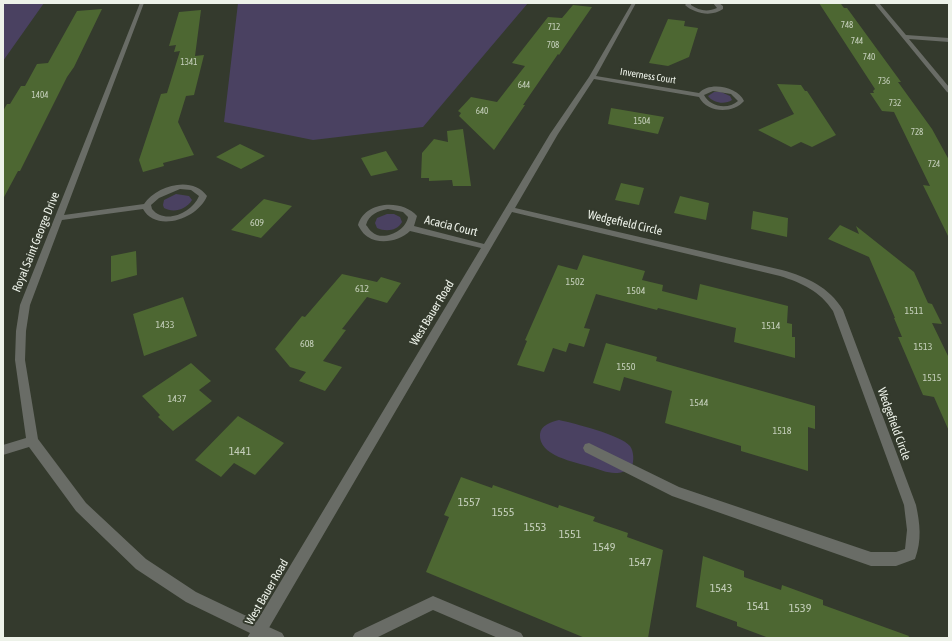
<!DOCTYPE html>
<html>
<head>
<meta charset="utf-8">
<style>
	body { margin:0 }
	#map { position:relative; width:952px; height:641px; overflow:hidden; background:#343a2d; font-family:"Asap Condensed",sans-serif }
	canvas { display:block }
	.frame { position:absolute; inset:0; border:4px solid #edf2e9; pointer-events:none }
</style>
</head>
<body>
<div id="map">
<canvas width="952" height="641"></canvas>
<div class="frame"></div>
</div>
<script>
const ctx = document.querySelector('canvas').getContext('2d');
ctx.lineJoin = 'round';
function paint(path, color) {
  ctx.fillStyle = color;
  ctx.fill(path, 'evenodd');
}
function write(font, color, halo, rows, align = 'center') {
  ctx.font = font + ' "Asap Condensed",sans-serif';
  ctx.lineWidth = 4;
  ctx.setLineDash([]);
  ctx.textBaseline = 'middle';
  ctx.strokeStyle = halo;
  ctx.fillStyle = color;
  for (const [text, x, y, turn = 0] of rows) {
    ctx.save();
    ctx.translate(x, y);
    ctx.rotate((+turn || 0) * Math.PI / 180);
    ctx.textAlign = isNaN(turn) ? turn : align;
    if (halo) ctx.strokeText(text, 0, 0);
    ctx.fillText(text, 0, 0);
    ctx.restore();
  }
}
paint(new Path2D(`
	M3,3h41l-41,58z
	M238,3h290l-105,124 -110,13 -89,-18z
	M714,92h7l9,4 2,4c-7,5 -19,3 -24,-4z
	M176,194l13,2 3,4c-6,10 -19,13 -28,8l-1,-3 1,-5z
	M387,214h7l6,3 2,5c-5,9 -16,10 -25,6l-2,-5 2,-5z
	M559,420c14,3 62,15 71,26 4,6 4,14 2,21 -6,4 -10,6 -17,6 -8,0 -17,-4 -24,-6 -16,-5 -53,-11 -51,-33 1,-9 11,-12 19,-14z`), '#4a4161');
paint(new Path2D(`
	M819,3l22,1 3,4h3l54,74h-3l34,47 17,31v78l-26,-53 7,1 -36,-74 -12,-1 -12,-18h4l-1,-2 2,-2z
	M573,5l19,2 -33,48 -1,-1 -35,51h2l-31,45 -35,-34 2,-3 -3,-2 13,-14 26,5 28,-36 -13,-3 36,-46 14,1z
	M102,9l-28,58 -7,10 -47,94h-2l-15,28v-88l4,-7h3l11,-18h4l12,-22 11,-1 29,-52z
	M201,10l-6,46 9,-1 -10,40 -8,1 -8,26 16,33 -31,8 1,3 -21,6 -4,-12 22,-66 6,-1 13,-42 -6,1 2,-7 -7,1 10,-34z
	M668,19l17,2 -1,5 14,2 -9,29 -21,9 -19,-3z
	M777,84l24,1 4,6h2l29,44 -24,12 -11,-5 -10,5 -33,-17 36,-16z
	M611,108l53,9 -6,17 -50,-10z
	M463,129l8,57h-18l-1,-6 -23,1v-3h-8l1,-25 12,-14 14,3 -1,-11z
	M240,144l25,12 -24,13 -25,-12z
	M386,151l12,19 -27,6 -10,-18z
	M621,183l23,5 -5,17 -24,-5z
	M680,196l29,7 -3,17 -32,-7z
	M264,199l28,7 -31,32 -30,-8z
	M753,211l35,7 -1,19 -36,-8z
	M840,225l19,9 -3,-8 58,46 14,31 4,1 10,20 -10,-1 17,35v73l-15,-34 -11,-2 -25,-58h4l-8,-19h1l-26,-61 -41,-18z
	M136,251l1,24 -26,7v-26z
	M583,255l62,16 -3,9 21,5 -1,6 35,9 3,-16 88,22 -1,17 5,1v13h3v21l-61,-16 2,-14 -78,-20 -1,2 -61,-16 -12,34 6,1 -6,18 -15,-4 -3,9 -13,-4 -9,24 -27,-7 10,-24 -2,-1 33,-75 19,5z
	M342,274l35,8 4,-5 20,6 -14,20 -20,-6 -25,32 4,1 -23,31 19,6 -17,24 -26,-10 7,-9 -16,-5 -15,-18 27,-33 3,1z
	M183,297l14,39 -53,20 -11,-42z
	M606,343l51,14 -1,4 159,45v23l-7,-2v44l-67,-20v-5l-76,-23 7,-32 -48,-14 -4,14 -27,-8z
	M191,363l20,18 -12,9 13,11 -39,30 -15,-14 2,-2 -18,-19z
	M238,416l46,27 -29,32 -21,-12 -13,14 -26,-17z
	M461,477l31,11 1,-3 65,23 1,-3 36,12 -2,4 35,12 -1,4 36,13 -15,88h-63l-159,-66 23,-55 -5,-2z
	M703,556l41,15v6l37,13 1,-5 41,15v5l86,31 -1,2h-139l-32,-12v-4l-41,-15z`), '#4d6732');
paint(new Path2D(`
	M433,596l88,37 3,5h-26l-65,-28 -57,28h-24l3,-5z
	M260,623l22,10 3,5h-24l-6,-3 -2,-5 2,-5z`), '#696c66');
paint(new Path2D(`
	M140,3h4l-80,212 80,-11c12,-18 48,-29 63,-8 -9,23 -51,37 -64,13l-81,11 -32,85 -4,26 -1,29 13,79 48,64 60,56 50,33 61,29 224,-373 -71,-17c-10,10 -30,14 -42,6 -4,-2 -8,-8 -10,-12 7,-24 44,-26 59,-9l-3,10 70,18 66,-110 39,-57 43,-74h4l-40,73 103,17c11,-12 39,-6 45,8 -11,13 -37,12 -45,-4l-105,-18 -36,55 -43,74 267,62c25,7 47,17 61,40l73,195c4,19 6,35 -1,54l-19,7h-25l-199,-70 -87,-44 -2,-4 2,-4 4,-1 90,44 192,65h25l9,-3 2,-19 -3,-25 -71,-194c-13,-20 -31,-28 -53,-35l-268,-64 -249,426h-16l3,-5 -64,-31 -50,-33 -60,-58 -47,-64 -26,8v-10l23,-7 -11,-78 1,-29 4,-26zM713,91l18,3 7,7c-10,9 -28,6 -34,-6zM180,189l11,1 8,6c-7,17 -34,29 -47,13l-1,-4 8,-7zM388,209l15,3 5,5c-2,14 -25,25 -36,15 -2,-1 -4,-5 -6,-7 3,-11 12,-14 22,-16z
	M687,3h4v2c8,6 17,7 26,3l-4,-5h6l4,3v3c-11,8 -28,5 -38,-4z
	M874,3h5l27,32 43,3v4l-40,-3 40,48v6l-2,-1z`), '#696c66');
write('9px', '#c5cfbb', null, [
	["748",847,25],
	["712",554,27],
	["744",857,41],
	["708",553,45],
	["740",869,57],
	["1341",189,62],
	["736",884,81],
	["644",524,85],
	["1404",40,95],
	["732",895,103],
	["640",482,111],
	["1504",642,121],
	["728",917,132],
	["724",934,164]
]);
write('10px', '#edf2e9', '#343a2d', [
	["Inverness Court",648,76,9]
]);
write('10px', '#c5cfbb', null, [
	["609",257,223],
	["1502",575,282],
	["612",362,289],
	["1504",636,291],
	["1511",914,311],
	["1433",165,325],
	["1514",771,326],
	["608",307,344],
	["1513",923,347],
	["1550",626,367],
	["1515",932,378],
	["1437",177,399],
	["1544",699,403],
	["1518",782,431]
]);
write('12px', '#edf2e9', '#343a2d', [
	["Wedgefield Circle",625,223,13],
	["Acacia Court",451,226,14],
	["Royal Saint George Drive",36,242,-68],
	["West Bauer Road",432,313,-59],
	["Wedgefield Circle",894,424,70],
	["West Bauer Road",267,592,-60]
]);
write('12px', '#c5cfbb', null, [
	["1441",240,451],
	["1557",469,502],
	["1555",503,512],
	["1553",535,527],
	["1551",570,534],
	["1549",604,547],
	["1547",640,562],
	["1543",721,588],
	["1541",758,606],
	["1539",800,608]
]);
</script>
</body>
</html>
